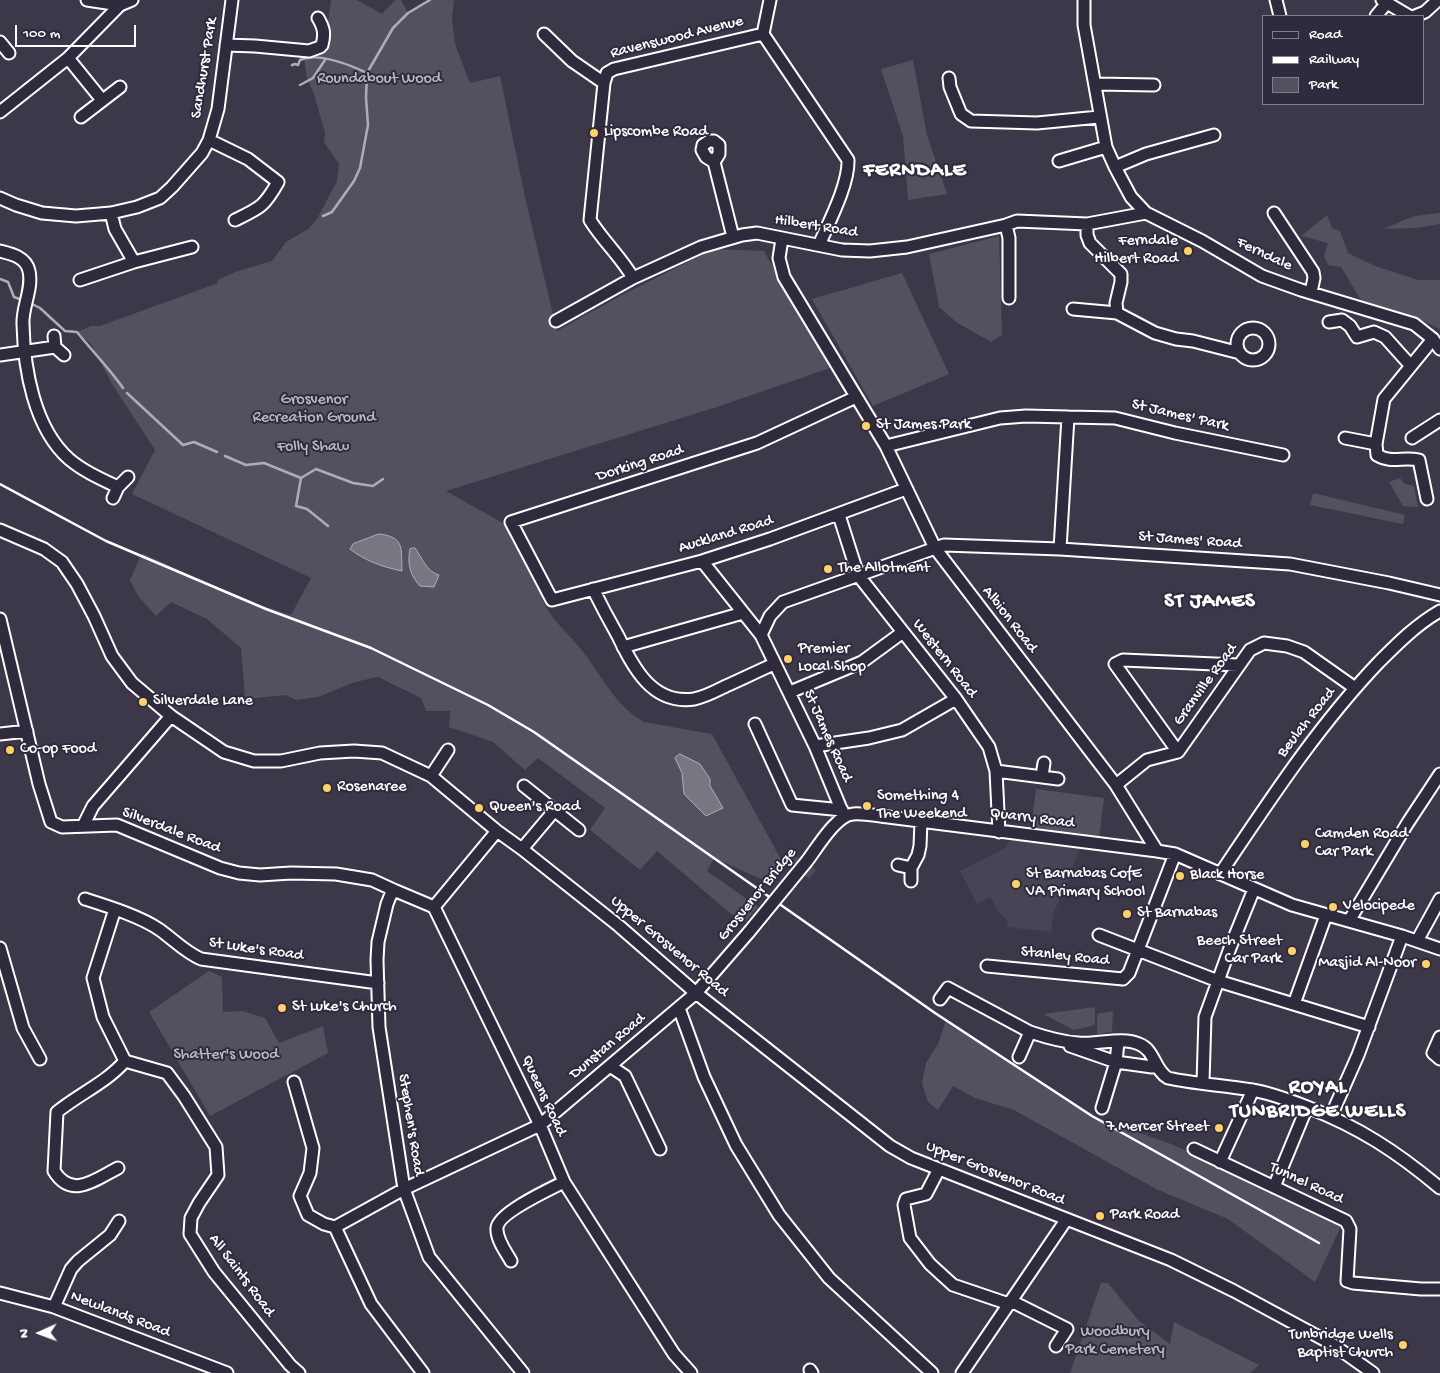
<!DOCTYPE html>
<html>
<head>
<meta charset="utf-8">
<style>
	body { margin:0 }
	#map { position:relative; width:1440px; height:1373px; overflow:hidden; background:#3c3749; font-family:"Gochi Hand",sans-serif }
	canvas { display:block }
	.legend { position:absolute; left:1262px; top:15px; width:162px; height:90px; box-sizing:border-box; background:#2f2a3d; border:1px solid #827f8b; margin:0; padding:6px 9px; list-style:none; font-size:15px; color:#fff }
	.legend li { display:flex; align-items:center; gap:10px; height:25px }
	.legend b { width:25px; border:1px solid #827f8b }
	.north { position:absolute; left:15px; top:1308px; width:50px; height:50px; -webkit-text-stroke:4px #2f2a3d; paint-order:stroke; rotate:268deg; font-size:14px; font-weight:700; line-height:20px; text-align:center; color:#fff }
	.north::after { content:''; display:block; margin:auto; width:18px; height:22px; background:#fff; clip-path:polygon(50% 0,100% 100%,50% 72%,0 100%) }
	.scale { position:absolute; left:15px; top:25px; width:121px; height:22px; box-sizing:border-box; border:2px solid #fff; border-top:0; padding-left:6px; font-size:15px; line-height:18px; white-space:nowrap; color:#fff; -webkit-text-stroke:4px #2f2a3d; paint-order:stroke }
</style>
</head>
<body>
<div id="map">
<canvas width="1440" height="1373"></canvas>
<ul class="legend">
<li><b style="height:6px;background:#2f2a3d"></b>Road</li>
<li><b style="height:6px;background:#fff"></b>Railway</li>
<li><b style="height:14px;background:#555060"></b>Park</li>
</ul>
<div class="north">N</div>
<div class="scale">100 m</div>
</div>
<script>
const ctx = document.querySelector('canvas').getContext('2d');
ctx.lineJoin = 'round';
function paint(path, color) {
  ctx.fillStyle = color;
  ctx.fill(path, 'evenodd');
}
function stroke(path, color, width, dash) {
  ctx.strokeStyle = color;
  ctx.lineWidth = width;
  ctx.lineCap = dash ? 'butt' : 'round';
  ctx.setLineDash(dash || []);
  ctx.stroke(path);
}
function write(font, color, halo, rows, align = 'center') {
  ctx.font = font + ' "Gochi Hand",sans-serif';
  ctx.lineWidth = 4;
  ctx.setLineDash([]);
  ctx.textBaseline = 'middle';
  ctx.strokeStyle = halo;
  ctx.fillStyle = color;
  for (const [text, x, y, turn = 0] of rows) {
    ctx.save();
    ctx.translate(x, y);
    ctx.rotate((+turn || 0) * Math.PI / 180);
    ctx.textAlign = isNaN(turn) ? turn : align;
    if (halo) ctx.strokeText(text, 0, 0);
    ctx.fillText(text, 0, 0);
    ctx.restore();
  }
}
paint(new Path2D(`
	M1010,839l70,9 -27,67 -2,17 -44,-5 1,-6 -7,-6 -11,-18 -13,7 -17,-33 45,-23z`), '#494455');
paint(new Path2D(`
	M331,0h26l25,14 13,-14h6l7,13 19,-9 2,-4h25l-2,20 3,24 15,39 30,-7 25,121 32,134 65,-36 92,-46 50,2 66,117 -113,39 -271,84 62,35 34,62c-2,8 1,13 5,21 10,16 26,29 37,44 18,24 33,54 60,69l68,12 71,129c-6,7 -11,10 -15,19l-54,-24 -7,13 51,36 -15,17 -86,-73 -17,19 -50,-40 15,-22 -67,-50 -13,12 -32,-28 -44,-15 1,-16h-24l-5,-13 -43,-21 -23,5 -37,15 -22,3 -10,-5 -41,4 -4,-51 -34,-29 -36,-17 -15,14 -18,-20 -8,-16 12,-27 102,47 47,15 20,-37 -179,-84 23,-44 -43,-66 -21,-40 -14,-12 14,-6h9l118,-43v-3l17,-8 37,-11 14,-19 22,-13 9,-10 20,-38 2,-17 -15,-22 1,-9 -11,-39 -7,-16 -4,-26 23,-14z
	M913,60l14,75 20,59 -39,6 -5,-64 -22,-67z
	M1440,213v11l-23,4 -34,1 31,-13z
	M1327,215l5,13 8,3 8,22 27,13 43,14h22v49l-28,-13 -51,-16 -20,-33 -13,-2 -4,-9 4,-13 -27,-7z
	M999,236l3,99 -11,7 -35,-20 -17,-15 -10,-53z
	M902,273l47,101 -76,32 -61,-107z
	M1400,478l5,6 9,2 4,21 -15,-1 -14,-24z
	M1313,493l92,22 -2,9 -93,-19z
	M1036,789l68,9 -5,40 -68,-9z
	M209,971l13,6 1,35 19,-1 23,7 14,25 44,-17 5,27 -118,63 -61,-104z
	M1095,1007v18l-21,5 -31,-16z
	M1113,1011l-1,21 -15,2v-20z
	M946,1020l144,95 81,29 172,78 -28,60 -87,-63 -72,-30 -142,-79 -39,-12 -22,-12 -15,24 -10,-8 -6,-19 4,-20 12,-19z
	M1101,1283h7l31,38 31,23 4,-22 85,43 -9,8h-180z`), '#555060');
const water = new Path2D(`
	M379,534c26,3 22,14 23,37 -19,-4 -37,-10 -52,-22l3,-5z
	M415,548c7,10 12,24 24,27l-5,12 -14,-1c-10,-11 -13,-22 -10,-37z
	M680,754l20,10 10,15v7l13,22 -17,8 -22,-22 -2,-21 -7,-15z`);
paint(water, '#797682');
stroke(water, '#afadb4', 1);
stroke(new Path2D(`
	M292,65l3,-1 3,1 2,-5c18,-8 50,5 67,13
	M300,85l13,-7 12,-18
	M323,216l9,-4 22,-31 6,-13 8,-43 -2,-27 1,-25 26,-45 15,-15 22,-13
	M0,279l8,3 6,15 8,3
	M30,303l10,5 25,23 12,1c15,19 32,36 46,56
	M127,393l56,52 11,-3 23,10
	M225,456l21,9 18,-2 37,15
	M328,526l-21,-17 -11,-3 5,-28 15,-9 37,14 20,3 10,-7`), '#afadb4', 2.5);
stroke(new Path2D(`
	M790,859l24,16`), '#504b5b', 11, [11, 5.5]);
const minor = new Path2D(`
	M87,0l33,5
	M1084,0v25l22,122 9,20 16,30 15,16 56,28 60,35 39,14 113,34 19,15 7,10
	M1276,0l4,16
	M1382,0l27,16
	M1376,16l10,-12
	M1415,16l10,-4 13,-12
	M544,34l28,27 32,22
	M763,34l7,-34
	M0,42l9,11
	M226,45l29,1 54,5 11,-4 2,-2c3,-11 2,-17 -4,-27
	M68,58l34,42
	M949,78l1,9 11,27 10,7 66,2 62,-6
	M1095,84l59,1
	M0,112l68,-54 52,-53 12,-5
	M81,117l39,-30
	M209,140l39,19 30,23c-14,25 -18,26 -43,38
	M1059,161l47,-14
	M714,162l5,-8v-9l-5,-4h-5l-6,4 -1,5 4,7 8,5 19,75
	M1115,167l31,-13 68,-19
	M0,198l16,7 26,8 34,3 35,-3 26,-6 23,-9 12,-11 30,-34 7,-13 9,-31 14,-109
	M111,213l4,16 19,33
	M1274,213l39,59 1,6 -3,14
	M1087,224v11l3,8 31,31v8l-5,21 1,10 38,20 21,6 17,2 47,12
	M1006,225l3,13v60
	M782,239l-3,19 5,19 102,169 49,102 181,237 41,66
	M0,251c12,3 26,6 29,20 4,18 -7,36 -6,53 1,45 11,104 46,135 14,12 32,20 49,28
	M633,278c-12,-21 -30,-37 -43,-58l14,-137 3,-10 7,-4 149,-35 85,126c1,24 -19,62 -29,85
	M80,280l54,-18 58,-15
	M1073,309l44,4
	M556,321l77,-43 68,-31 41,-12 15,-2 85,17 28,1 37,-4 99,-22 11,-4 70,3 59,-11
	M1329,322l13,-2 8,6 7,11 17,-5 11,5 26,29
	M1237 344a16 16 0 1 1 32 0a16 16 0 1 1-32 0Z
	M54,336l1,11 9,8
	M0,355l55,-8
	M856,397l-99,46 -246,79 41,78 150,-39 68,-22 136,-50
	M1345,438l31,6 8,-45 49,-60
	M1412,438l28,-18
	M1376,444l1,11c15,9 26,1 42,5l8,39
	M886,446l114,-28 26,-2 42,1 47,1 60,15 108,22
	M113,498l5,-11 10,-10
	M839,515l19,60 98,124 33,48 7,24 3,61
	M0,530l44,19 18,13 15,22 17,32 18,40 20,27 39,33 53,36 30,9h27l39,-8 34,-2 28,2 49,23 66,55 25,18 97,77 77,67 194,153 21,12 260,102 63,31 98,53 41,29
	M1060,549l8,-132
	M702,561l59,74
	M593,589c8,16 16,31 25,47 15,31 34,69 76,63 11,-2 22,-8 32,-13 16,-7 32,-15 48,-22
	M0,619l39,165 12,38 11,5 55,-2 103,43 19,5 21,2 31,-2 45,1 36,6 24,11
	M623,647l120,-34
	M790,692l72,-30 41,-30
	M755,724l37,81 50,5
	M0,734l27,-3
	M815,746l54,-8 33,-8 54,-31
	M1178,752l-63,-88 8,-4 115,5
	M996,771l62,8
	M431,776l17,-26
	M1042,776l2,-13
	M1116,785l31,-25 31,-8 72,-102 14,-7 23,3 17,6 51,36
	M524,786l55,44
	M844,816l-29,-70 -54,-111 9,-19 13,-14 161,-57 116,4 230,15 99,19 51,12
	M83,826l10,-20 78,-90
	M497,831l-63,76 106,218 24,57 110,172 17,19
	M522,849l32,-38
	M807,861c10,-13 29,-46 46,-47 11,-1 24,2 35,3l269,34 18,3 117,51 110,31 38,13
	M898,865l13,3
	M1220,874c49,-73 98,-148 159,-212 19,-19 38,-38 61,-51
	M911,881v-13l7,-13 2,-9 1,-24
	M85,899c22,7 57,18 75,31 14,10 25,22 41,29l177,24
	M434,907l-38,-16 -5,3 -4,10 -9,38 -1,18 2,67 25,162 25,68 94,116
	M115,909l-22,69 10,39 22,44
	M1349,921l58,-97 33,-50
	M1099,935l119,46 151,46
	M1417,941l23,-42
	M0,948l23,80 17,31
	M987,966l136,13 6,-6 46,-119
	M940,999l8,-11 82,44
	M1294,1004l32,-89
	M679,1008l25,69 32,68 43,70 50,63 103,95
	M1440,1037l-7,16 7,6
	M1070,1046l46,16 36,5 5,-1
	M1019,1057l11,-25c15,5 32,10 48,11 19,2 44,-7 61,1 16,6 15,26 29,34 27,6 56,7 84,12 18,3 37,10 55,17 52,20 90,45 133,81
	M125,1061l42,12 17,23 32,51 2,28 -19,28 -8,15 -1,16 24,38 76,93 9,8
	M610,1066l15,10 35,73
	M294,1082l19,66 -3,25 -10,23 8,19 16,9 11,3
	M1203,1082l2,-65 25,-69 24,-59
	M1102,1108l14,-46 2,-20
	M1331,1116l27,-61 44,-119
	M1194,1149l152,72 4,8 -3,52 6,2 68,6h19
	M1220,1162l33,-72
	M118,1168c-22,11 -46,32 -64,3l3,-59c22,-18 50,-30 68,-51
	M939,1169l-13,25 -20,5 -2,6 6,33 20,26 23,21 56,19
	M1274,1187l33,-80
	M511,1261c-5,-9 -15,-22 -14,-33 1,-15 53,-39 67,-46
	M0,1293l54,14 173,66
	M1011,1301l56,28 -11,17
	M54,1307l17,-38 7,-8 32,-26 9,-14
	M810,1370l2,3
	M423,1373l-52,-69 -36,-77 69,-38 136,-64 156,-132 53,-61
	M962,1373l104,-153`);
stroke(minor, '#fff', 15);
stroke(minor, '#2f2a3d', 11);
stroke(new Path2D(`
	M0,484l106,57 160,68 105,39 117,57 46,27 401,281 157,103 227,127`), '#fff', 2.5);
const minorBridge = new Path2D(`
	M749,932l58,-71`);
stroke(minorBridge, '#fff', 15, []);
stroke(minorBridge, '#2f2a3d', 11);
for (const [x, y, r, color] of [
	[594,133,5,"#ffd166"],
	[1188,251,5,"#ffd166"],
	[866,426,5,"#ffd166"],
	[828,569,5,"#ffd166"],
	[788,659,5,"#ffd166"],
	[143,702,5,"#ffd166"],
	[10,750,5,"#ffd166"],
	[327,788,5,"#ffd166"],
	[867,806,5,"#ffd166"],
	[479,808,5,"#ffd166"],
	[1305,844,5,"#ffd166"],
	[1180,876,5,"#ffd166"],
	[1016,884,5,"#ffd166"],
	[1333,907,5,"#ffd166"],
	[1127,914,5,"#ffd166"],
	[1292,951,5,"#ffd166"],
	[1426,964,5,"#ffd166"],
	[282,1008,5,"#ffd166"],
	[1219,1128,5,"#ffd166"],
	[1100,1216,5,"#ffd166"],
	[1403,1345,5,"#ffd166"]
]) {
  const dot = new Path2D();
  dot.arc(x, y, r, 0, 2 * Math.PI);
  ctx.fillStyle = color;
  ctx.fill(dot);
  stroke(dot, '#2f2a3d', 2);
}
write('16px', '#fff', '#2f2a3d', [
	["Ravenswood Avenue",677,38,-14],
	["Sandhurst Park",205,68,-81],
	["Hilbert Road",816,227,9],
	["Ferndale",1264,255,25],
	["St James' Park",1180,416,13],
	["Dorking Road",640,464,-18],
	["Auckland Road",726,535,-17],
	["St James' Road",1190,541,4],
	["Albion Road",1009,620,52],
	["Western Road",944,659,52],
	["Granville Road",1206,685,-54],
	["Beulah Road",1307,723,-52],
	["St James Road",827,736,66],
	["Quarry Road",1032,819,7],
	["Silverdale Road",171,831,21],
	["Grosvenor Bridge",758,895,-51],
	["Upper Grosvenor Road",669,947,40],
	["St Luke's Road",256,950,8],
	["Stanley Road",1065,957,6],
	["Dunstan Road",608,1047,-40],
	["Queens Road",543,1096,65],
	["Stephen's Road",410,1125,81],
	["Upper Grosvenor Road",995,1174,22],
	["Tunnel Road",1306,1184,25],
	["All Saints Road",241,1276,53],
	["Newlands Road",120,1315,21]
]);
write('16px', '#bbb9bf', '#2f2a3d', [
	["Roundabout Wood",379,80],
	["Grosvenor",314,401],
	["Recreation Ground",314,419],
	["Folly Shaw",313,448],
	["Shatter's Wood",226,1056],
	["Woodbury",1115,1333],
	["Park Cemetery",1115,1351]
]);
write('16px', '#fff', '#2f2a3d', [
	["Lipscombe Road",604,133],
	["Ferndale",1178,242,"right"],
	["Hilbert Road",1178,260,"right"],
	["St James Park",876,426],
	["The Allotment",838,569],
	["Premier",798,650],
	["Local Shop",798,668],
	["Silverdale Lane",153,702],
	["Co-op Food",20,750],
	["Rosenaree",337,788],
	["Something 4",877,797],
	["The Weekend",877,815],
	["Queen's Road",489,808],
	["Camden Road",1315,835],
	["Car Park",1315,853],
	["St Barnabas CofE",1026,875],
	["VA Primary School",1026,893],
	["Black Horse",1190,876],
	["Velocipede",1343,907],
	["St Barnabas",1137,914],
	["Beech Street",1282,942,"right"],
	["Car Park",1282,960,"right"],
	["Masjid Al-Noor",1416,964,"right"],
	["St Luke's Church",292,1008],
	["7 Mercer Street",1209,1128,"right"],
	["Park Road",1110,1216],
	["Tunbridge Wells",1393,1336,"right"],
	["Baptist Church",1393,1354,"right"]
], 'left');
ctx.letterSpacing = '1px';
write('bold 21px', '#fff', '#2f2a3d', [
	["FERNDALE",915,172],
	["ST JAMES",1210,603],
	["ROYAL",1318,1089],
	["TUNBRIDGE WELLS",1318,1113]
]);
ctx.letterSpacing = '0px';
</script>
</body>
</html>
